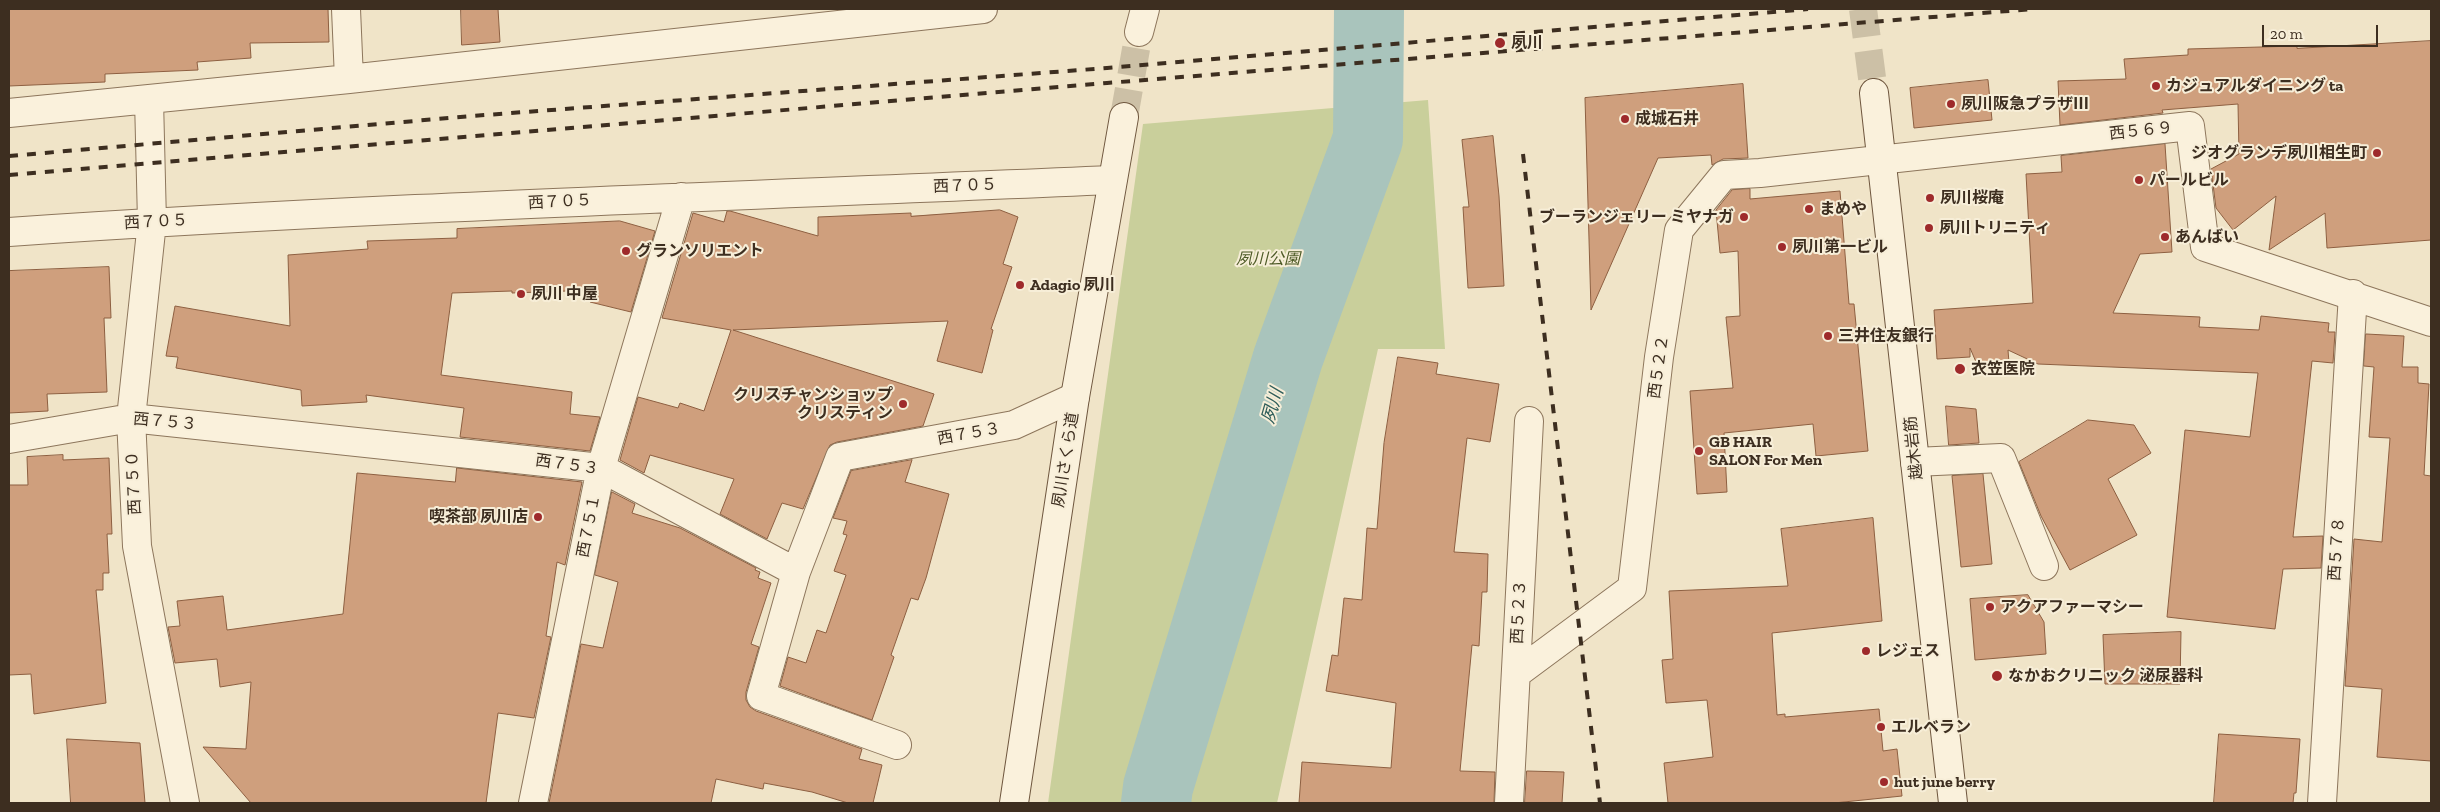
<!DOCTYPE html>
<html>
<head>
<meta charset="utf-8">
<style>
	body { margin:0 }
	#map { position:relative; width:2440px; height:812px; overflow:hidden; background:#f0e4c8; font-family:"Zilla Slab",serif }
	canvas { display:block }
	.frame { position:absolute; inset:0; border:10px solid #3d2e20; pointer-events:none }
	.scale { position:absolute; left:2262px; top:25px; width:116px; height:22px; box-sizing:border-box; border:2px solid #3d2e20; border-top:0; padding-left:6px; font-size:15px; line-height:18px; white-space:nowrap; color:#3d2e20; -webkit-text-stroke:4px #f7eed8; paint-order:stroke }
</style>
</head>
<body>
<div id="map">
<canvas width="2440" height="812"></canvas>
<div class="frame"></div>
<div class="scale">20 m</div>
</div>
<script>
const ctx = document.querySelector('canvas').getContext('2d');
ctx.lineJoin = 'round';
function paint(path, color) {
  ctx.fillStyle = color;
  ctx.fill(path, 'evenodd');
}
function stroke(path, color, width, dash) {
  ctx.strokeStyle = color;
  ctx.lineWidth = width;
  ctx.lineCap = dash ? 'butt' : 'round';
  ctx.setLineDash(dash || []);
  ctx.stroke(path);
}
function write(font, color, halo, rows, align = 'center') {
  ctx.font = font + ' "Zilla Slab","Noto Sans JP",serif';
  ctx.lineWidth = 4;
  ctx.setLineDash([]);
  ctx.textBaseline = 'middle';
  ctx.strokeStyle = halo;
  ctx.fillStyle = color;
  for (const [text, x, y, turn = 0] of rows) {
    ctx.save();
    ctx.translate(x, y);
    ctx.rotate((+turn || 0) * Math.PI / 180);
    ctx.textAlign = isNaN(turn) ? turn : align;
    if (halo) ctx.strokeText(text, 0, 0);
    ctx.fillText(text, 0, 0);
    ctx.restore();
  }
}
paint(new Path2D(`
	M1428,100l17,249h-67l-101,454h-229l95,-679z`), '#c9cf9b');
stroke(new Path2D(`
	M1156,803l2,-16 130,-429 80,-219 1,-130`), '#a9c4bc', 70);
const building = new Path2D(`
	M9,9h319l1,33 -79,1 1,15 -54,4 1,8 -93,4v8l-96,4z
	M461,9h37l2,33 -38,3z
	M2431,41v199l-104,8 -2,-35 -56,37 7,-54 -43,34 -17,-22 -5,-39 28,-15 -1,-50 -76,6 1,3 -103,12 -2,-44 68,-2 -2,-20 64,-4v-6l109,-3v2z
	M1988,80l4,40 -78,8 -4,-40z
	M1743,84l5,74 -25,1 -11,6 -1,-10 -53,3 -67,152 -6,-212z
	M1493,136l6,60 5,90 -36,2 -5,-81h6l-7,-67z
	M2165,144l7,108 -32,2 -27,59 87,4 -1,10 60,3 2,-14 68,7 -1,9h7l-2,31 -21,-2 -19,176 30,-1 -2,32 -38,1 -8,60 -108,-12 18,-187 65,7 8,-64 -220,-9 -30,-14 1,13 -33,-1 -6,-14v9l-33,2 -3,-49 99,-7 -7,-129 36,-2 -1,-16z
	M1750,189v10l90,-8 9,113h5l14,147 -52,5 -3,-32 -89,9 3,59 -30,2 -7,-103 43,-3 -7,-71 14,-1 -2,-65 -18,2 -4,-43 16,-20z
	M1000,210l18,7 -15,47 9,3 -21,62 2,1 -11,43 -45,-12 11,-40 -215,9 201,64 -11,32 -86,16 -7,3 -27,64 -21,-6 -15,36 -47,-25 14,-35 -84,-24 -6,18 -24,-13 18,-63 40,11 2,-5 24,8 27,-81 -69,-12 31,-105 31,9 3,-11h3l88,25v-19l93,-4v3z
	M620,221l35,10 -24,81 -41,-10 4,-12 -82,3v-2l-60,2 -11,82 131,17 -2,22 30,3 -10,34 -130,-14 4,-29 -98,-13 1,7 -65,4 -1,-16 -125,-22 2,-11 -12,-1 9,-50 115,20 -2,-71 80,-6 -1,-8 90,-3v-9z
	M109,267l2,51h-7l3,74 -60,2 1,17 -39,2v-142z
	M2366,334l38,2 -2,31h16v16l11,1 -5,91 7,1v285l-54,-4 5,-68 -37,-3 9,-147 28,3 8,-104 -21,-1 5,-70 -10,-1z
	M1398,357l40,6 -2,11 63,10 -9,58 -23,-4 -13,114 34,2 -1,38h-5l-3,54 -7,-1 -12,126 35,1 -1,31h-195l3,-41 89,6 5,-65 -70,-12 6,-36 6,1 6,-58 18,2 5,-72 10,1 7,-86z
	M1946,406l30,3 3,34 -30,2z
	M2088,420l46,5 17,28 -43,26 29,56 -67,35 -29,-54 -22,-54z
	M63,455v5l46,-2 3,76h-5l2,39h-6v17h-7l10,113 -72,11 -3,-40 -22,1v-190h19l-1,-28z
	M912,460l-7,22 44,12 -23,84 -8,22 -7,-2 -20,57 3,2 -22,63 -92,-34 8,-29 18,6 11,-33 9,3 20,-58 -12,-4 13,-36 -4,-1 4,-13 -14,-3 18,-47z
	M457,468l125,14 -17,83 -8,-3 -11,74 5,1 -17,81 -36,-5 -12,90h-235l-48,-56 43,2 5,-67 -31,5 -3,-28 -42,4 -7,-36 12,-1 -3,-25 46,-5 4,34 116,-16 14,-141 98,9z
	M1983,474l9,90 -31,3 -9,-91z
	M612,492l23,12 -3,9 48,15 76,40 -1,2 5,2 -2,6 13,5 -20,61 8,3 -13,45v8l4,7 6,4 106,38 -3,10 23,6 -9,38h-25l-36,-11 -48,-9 -1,6 -47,-10 -5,24h-162l32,-159 22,4 15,-66 -23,-7z
	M1873,518l9,103 -110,12 5,82 8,-1v3l94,-8 4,42 14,-2 5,47 -68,7h-166l-4,-40 49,-6 -6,-57 -41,3 -4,-43 11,-1 -4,-68 119,-5 -7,-57z
	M2028,595l16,27 2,32 -71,6 -5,-61z
	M2181,632l-1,52h-75l-2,-49z
	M2219,734l81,5 -4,54h-2l-1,10h-79z
	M67,739l73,4 5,60h-74z
	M1527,771l37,1 -2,31h-37z`);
paint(building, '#cf9f7d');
stroke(building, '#8d5f41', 1);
stroke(new Path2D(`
	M1124,117l15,-85`), '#ccc0a6', 28, [28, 14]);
stroke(new Path2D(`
	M1863,9l11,84`), '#ccc0a6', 28, [28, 14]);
const street = new Path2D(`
	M346,9l3,70
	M1139,32l6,-23
	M149,99l3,123 -21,196 6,128 48,257
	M9,113l340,-34 634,-70
	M9,232c367,-25 735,-36 1103,-52
	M9,439l122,-21 470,50 195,104 44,-115 174,-32 61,-28
	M1915,462l86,-4 43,108
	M796,572l-35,124 136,49
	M1516,674l116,-86 27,-231 20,-127 45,-55 36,-2 430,-47 15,121 226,75
	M533,803l68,-335 80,-271
	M1509,803l20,-382
	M2322,803l31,-509`);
const secondary = new Path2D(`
	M1874,93l79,710
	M1014,803l61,-406 49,-280`);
stroke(street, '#8d765c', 30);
stroke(secondary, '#6f573f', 30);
stroke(street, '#faf1dc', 28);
stroke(secondary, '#faf1dc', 28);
stroke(new Path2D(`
	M1523,154l77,649
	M9,156l463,-40 635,-48 701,-59
	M9,175l1098,-92 926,-74`), '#3d2e20', 4, [9, 9]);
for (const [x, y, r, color] of [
	[1500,43,6,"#9e2a2b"],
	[2156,86,5,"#9e2a2b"],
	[1951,104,5,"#9e2a2b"],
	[1625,119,5,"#9e2a2b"],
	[2377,153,5,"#9e2a2b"],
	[2139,180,5,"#9e2a2b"],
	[1930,198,5,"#9e2a2b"],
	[1809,209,5,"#9e2a2b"],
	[1744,217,5,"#9e2a2b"],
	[1929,228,5,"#9e2a2b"],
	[2165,237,5,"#9e2a2b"],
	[1782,247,5,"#9e2a2b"],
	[626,251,5,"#9e2a2b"],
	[1020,285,5,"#9e2a2b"],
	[521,294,5,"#9e2a2b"],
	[1828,336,5,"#9e2a2b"],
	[1960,369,6,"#9e2a2b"],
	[903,404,5,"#9e2a2b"],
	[1699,451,5,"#9e2a2b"],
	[538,517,5,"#9e2a2b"],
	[1990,607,5,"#9e2a2b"],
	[1866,651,5,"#9e2a2b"],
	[1997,676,6,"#9e2a2b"],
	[1881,727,5,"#9e2a2b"],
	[1884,782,5,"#9e2a2b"]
]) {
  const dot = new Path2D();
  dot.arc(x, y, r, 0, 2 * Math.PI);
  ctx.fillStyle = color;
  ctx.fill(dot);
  stroke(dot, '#f7eed8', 2);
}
write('bold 16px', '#3d2e20', '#f7eed8', [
	["夙川",1511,43],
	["カジュアルダイニング ta",2166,86],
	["夙川阪急プラザⅢ",1961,104],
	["成城石井",1635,119],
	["ジオグランデ夙川相生町",2367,153,"right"],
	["パールビル",2149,180],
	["夙川桜庵",1940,198],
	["まめや",1819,209],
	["ブーランジェリー ミヤナガ",1734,217,"right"],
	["夙川トリニティ",1939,228],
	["あんばい",2175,237],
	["夙川第一ビル",1792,247],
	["グランソリエント",636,251],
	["Adagio 夙川",1030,285],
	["夙川 中屋",531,294],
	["三井住友銀行",1838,336],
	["衣笠医院",1971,369],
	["クリスチャンショップ",893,395,"right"],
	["クリスティン",893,413,"right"],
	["GB HAIR",1709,442],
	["SALON For Men",1709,460],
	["喫茶部 夙川店",528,517,"right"],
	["アクアファーマシー",2000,607],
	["レジェス",1876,651],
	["なかおクリニック 泌尿器科",2008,676],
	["エルベラン",1891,727],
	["hut june berry",1894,782]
], 'left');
write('16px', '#3d2e20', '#f7eed8', [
	["西５６９",2141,131,-6],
	["西７０５",965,186,-2],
	["西７０５",560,202,-3],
	["西７０５",156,222,-3],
	["西５２２",1659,367,-82],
	["西７５３",165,422,5],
	["西７５３",969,434,-10],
	["越木岩筋",1914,448,-96],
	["夙川さくら道",1066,460,-81],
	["西７５３",567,465,8],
	["西７５０",134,483,-93],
	["西７５１",589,526,-79],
	["西５７８",2337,549,-86],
	["西５２３",1519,612,-87]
]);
write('italic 16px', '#4d5a26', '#f7eed8', [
	["夙川公園",1268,259]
]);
write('italic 18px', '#2f5d5a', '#f7eed8', [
	["夙川",1273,406,-74]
]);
</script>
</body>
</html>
